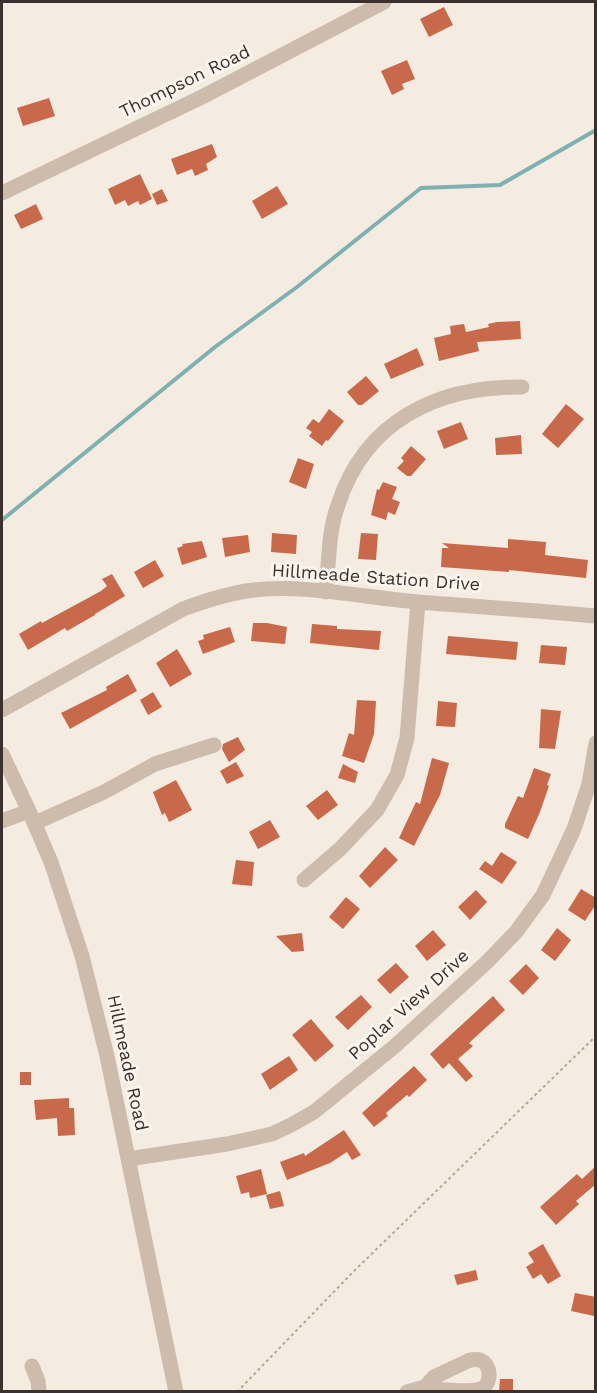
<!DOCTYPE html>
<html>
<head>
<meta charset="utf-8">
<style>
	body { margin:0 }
	#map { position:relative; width:597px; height:1393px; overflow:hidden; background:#f4ebe1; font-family:"Work Sans",sans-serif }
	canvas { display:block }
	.frame { position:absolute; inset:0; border:3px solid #3b302b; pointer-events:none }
</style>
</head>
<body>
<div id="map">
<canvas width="597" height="1393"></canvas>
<div class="frame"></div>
</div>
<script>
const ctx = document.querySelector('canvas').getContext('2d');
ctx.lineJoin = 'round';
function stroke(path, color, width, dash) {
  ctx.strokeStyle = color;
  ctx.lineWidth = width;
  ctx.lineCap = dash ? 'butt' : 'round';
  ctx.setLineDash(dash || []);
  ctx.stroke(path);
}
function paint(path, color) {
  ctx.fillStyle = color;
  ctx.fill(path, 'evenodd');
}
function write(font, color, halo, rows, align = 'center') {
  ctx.font = font + ' "Work Sans",sans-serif';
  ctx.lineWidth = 6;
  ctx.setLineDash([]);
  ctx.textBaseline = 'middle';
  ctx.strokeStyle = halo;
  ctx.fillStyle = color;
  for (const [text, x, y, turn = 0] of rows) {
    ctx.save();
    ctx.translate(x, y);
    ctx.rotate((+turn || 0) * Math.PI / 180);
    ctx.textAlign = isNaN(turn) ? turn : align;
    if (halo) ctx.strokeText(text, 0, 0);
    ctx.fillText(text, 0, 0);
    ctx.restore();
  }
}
stroke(new Path2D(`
	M2,520l213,-173 82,-60 124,-99 79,-3 96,-55`), '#7fb0b2', 4);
paint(new Path2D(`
	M444,7l9,18 -24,12 -9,-18z
	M407,60l8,19 -13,5 2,5 -12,6 -11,-24z
	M49,98l6,18 -32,10 -6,-18z
	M212,144l5,13 -11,7 2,6 -13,6 -3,-7 -15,6 -6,-16z
	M140,174l12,25 -12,6 -2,-4 -10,5 -3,-6 -10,5 -7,-16z
	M277,186l11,18 -26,15 -10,-18z
	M162,189l6,12 -11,4 -5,-11z
	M36,204l7,15 -22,10 -7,-14z
	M520,321l1,18 -44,3 2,9 -40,10 -5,-23 17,-4 -1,-8 14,-2 2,8 23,-5 -1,-3 9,-2z
	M417,348l7,17 -33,14 -7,-15z
	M366,376l13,15 -17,14h-4l-11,-13z
	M566,404l18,15 -26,29 -16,-14z
	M329,409l15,12 -16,20 -2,-1 -4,6 -13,-10 3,-4 -6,-4 7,-9 6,4z
	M461,422l7,17 -24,10 -7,-18z
	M521,435l1,19 -26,1 -1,-17z
	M411,446l15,13 -15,17h-4l-10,-8 7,-7 -3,-3z
	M298,458l16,6 -8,25 -17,-7z
	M383,482l14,5 -5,12 8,3 -5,13 -7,-3 -2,8 -15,-5 6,-26 2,1z
	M272,533l25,2 -1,19 -25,-2z
	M361,533l17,1 -2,26 -18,-1z
	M248,535l2,17 -25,5 -3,-19z
	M508,539l38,3 -1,13 43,5 -2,18 -77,-8v2l-68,-5 1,-19h7l-7,-5 66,5z
	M202,541l5,16 -25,8 -5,-17 6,-2 -1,-2z
	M155,560l9,16 -21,12 -9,-16z
	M112,574l13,22 -30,18v1l-28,16 -2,-3 -37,22 -9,-16 22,-13 1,2 59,-32 6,-5 -5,-7z
	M253,623h14l20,4 -2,17 -34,-3z
	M312,624l25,2v3l44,2 -2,19 -69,-7z
	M230,627l5,15 -32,12 -5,-13 6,-2 -1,-4z
	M448,636l70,6 -2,18 -70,-6z
	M541,645l26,2 -2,18 -26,-2z
	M177,649l15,25 -22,13 -14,-24z
	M128,674l9,17 -67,38 -9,-16 46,-23 -1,-3z
	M153,692l9,15 -14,8 -8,-15z
	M357,700l19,1 -2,33 -10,29 -22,-7 7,-23 5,2z
	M438,701l19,2 -2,24 -19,-1z
	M541,709l20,2 -6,38 -16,-1z
	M238,737l7,13 -16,12 -7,-13 1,-5z
	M432,758l17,5 -9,32 -26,51 -15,-8 17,-36 4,2z
	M236,762l8,14 -17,8 -7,-13z
	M343,764l15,8 -3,11 -17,-5z
	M534,768l17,6 -4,11 2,1 -9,26 -12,27 -23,-11v-4l13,-28 5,2z
	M176,780l16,30 -23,12 -4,-9 -3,2 -9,-23z
	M327,790l11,15 -20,15 -12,-14z
	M270,820l10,17 -22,12 -9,-17z
	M385,847l13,13 -28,28 -11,-12z
	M501,852l16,10 -15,22 -23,-15 6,-8 7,5z
	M236,860l18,2 -2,24 -20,-2z
	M581,889l15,9v6l-11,17 -17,-11z
	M476,890l11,12 -17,18 -12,-13z
	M346,897l14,12 -17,20 -14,-12z
	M557,928l14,12 -16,21 -14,-11z
	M433,930l13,15 -19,16 -12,-15z
	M302,933l2,18 -12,1 -16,-16z
	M396,963l13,14 -19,17 -13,-14z
	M526,964l13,14 -16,17 -14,-14z
	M361,995l11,12 -24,23 -13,-13z
	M493,996l12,14 -36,33 4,3 -15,13 15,17 -7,6 -17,-19 -6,6 -13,-15z
	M311,1019l23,27 -19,16 -23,-27z
	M289,1056l9,14 -28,20 -9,-16z
	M414,1066l13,14 -18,17 -2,-2 -21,18 2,3 -14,11 -12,-14z
	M20,1072h11v13h-11z
	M69,1098v10h5l1,27 -17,1 -1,-18 -21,2 -2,-20z
	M344,1130l17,25 -9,5 -5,-8 -17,11 -43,17 -7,-18 24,-9 1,3z
	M596,1166v18l-20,17 3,3 -23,21 -16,-18 37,-33 5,5z
	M261,1169l6,25 -17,4 -1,-6 -8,2 -5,-18z
	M280,1191l4,15 -14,3 -4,-14z
	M543,1244l18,32 -13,8 -7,-10 -8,5 -7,-12 8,-5 -6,-9z
	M476,1270l2,10 -21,5 -3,-10z
	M575,1293l21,4 -2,19 -23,-5z
	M500,1379h13v13h-14z`), '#c8694b');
stroke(new Path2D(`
	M237,1392l116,-120 243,-236`), '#b9a596', 2, [3, 3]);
stroke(new Path2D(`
	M2,193l200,-96 182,-95
	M326,592c3,-29 2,-60 12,-87 27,-84 99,-119 184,-118
	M2,710l181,-101c24,-9 46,-16 71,-19 51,-6 112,8 164,12 59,5 118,8 178,14
	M2,754l27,57 22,51 31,94 25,100 69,336
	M2,821l27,-10
	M35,823l69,-31 51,-28 59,-19
	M304,880l36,-31 37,-39 20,-35 10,-37 11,-136
	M128,1159l99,-15 45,-10 19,-9 23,-13 81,-66 92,-84 29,-30 27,-37 31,-66 15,-45 7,-41
	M470,1360c2,0 9,-1 10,0 11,4 12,22 3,28 -11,5 -45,2 -58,-1l9,-10z
	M32,1366l6,15 1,11
	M407,1392l18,-5`), '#cdbbac', 15);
write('18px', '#3b302b', '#fbf5ee', [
	["Thompson Road",185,82,-26],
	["Hillmeade Station Drive",376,578,4],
	["Poplar View Drive",409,1005,-42],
	["Hillmeade Road",127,1063,78]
]);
</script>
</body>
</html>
